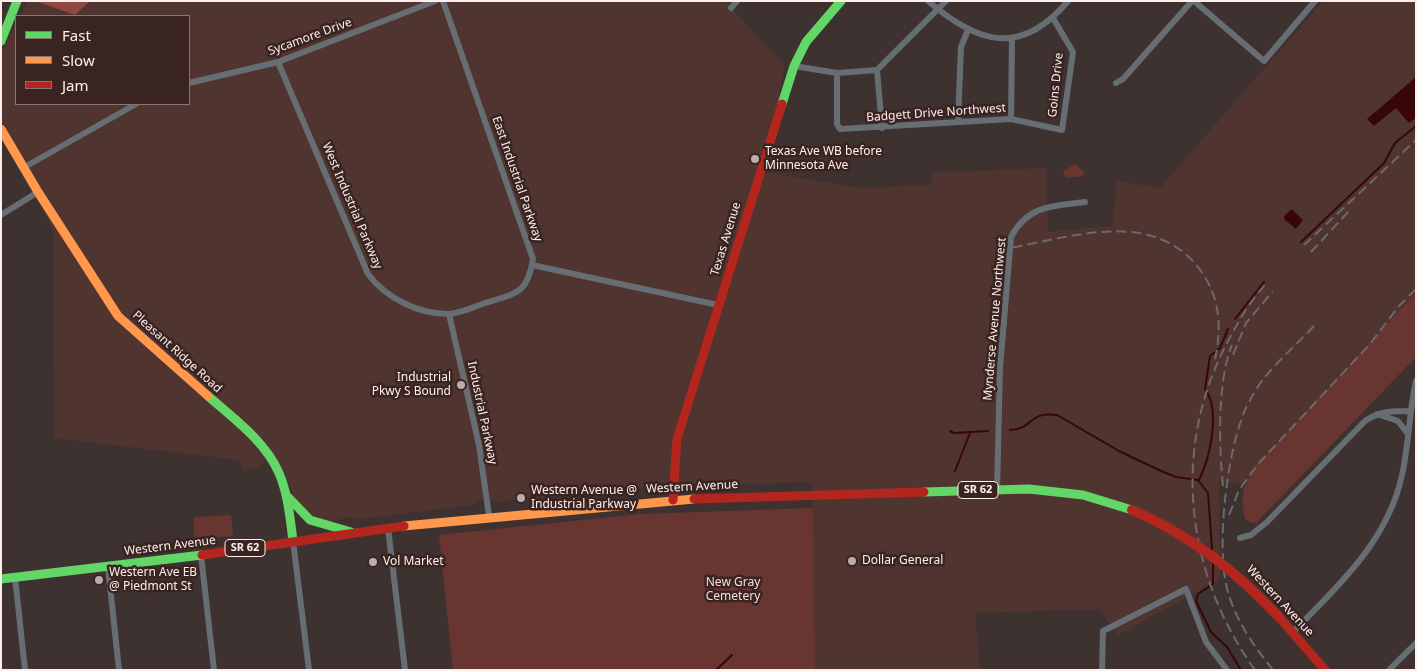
<!DOCTYPE html>
<html>
<head>
<meta charset="utf-8">
<style>
	body { margin:0 }
	#map { position:relative; width:1417px; height:671px; overflow:hidden; background:#3e3231; font-family:"Noto Sans",sans-serif }
	canvas { display:block }
	.frame { position:absolute; inset:0; border:2px solid #feefed; pointer-events:none }
	.legend { position:absolute; left:15px; top:15px; width:175px; height:90px; box-sizing:border-box; background:#392421; border:1px solid #887573; margin:0; padding:6px 9px; list-style:none; font-size:15px; color:#feefed }
	.legend li { display:flex; align-items:center; gap:10px; height:25px }
	.legend b { width:25px; border:1px solid #887573 }
</style>
</head>
<body>
<div id="map">
<canvas width="1417" height="671"></canvas>
<div class="frame"></div>
<ul class="legend">
<li><b style="height:6px;background:#63d668"></b>Fast</li>
<li><b style="height:6px;background:#ff974d"></b>Slow</li>
<li><b style="height:6px;background:#b3261e"></b>Jam</li>
</ul>
</div>
<script>
const ctx = document.querySelector('canvas').getContext('2d');
ctx.lineJoin = 'round';
function paint(path, color) {
  ctx.fillStyle = color;
  ctx.fill(path, 'evenodd');
}
function stroke(path, color, width, dash) {
  ctx.strokeStyle = color;
  ctx.lineWidth = width;
  ctx.lineCap = dash ? 'butt' : 'round';
  ctx.setLineDash(dash || []);
  ctx.stroke(path);
}
function write(font, color, halo, rows, align = 'center') {
  ctx.font = font + ' "Noto Sans",sans-serif';
  ctx.lineWidth = 5;
  ctx.setLineDash([]);
  ctx.textBaseline = 'middle';
  ctx.strokeStyle = halo;
  ctx.fillStyle = color;
  for (const [text, x, y, turn = 0] of rows) {
    ctx.save();
    ctx.translate(x, y);
    ctx.rotate((+turn || 0) * Math.PI / 180);
    ctx.textAlign = isNaN(turn) ? turn : align;
    if (halo) ctx.strokeText(text, 0, 0);
    ctx.fillText(text, 0, 0);
    ctx.restore();
  }
}
paint(new Path2D(`
	M28,1h7l40,13 15,-13h635l60,65 -22,106 97,16 72,-3 1,-12 113,-5 2,64 64,-6 5,-45 43,7 163,-187h93v292l-160,172 -13,19 -24,-3 1,98 -102,56 -18,-26 -125,4 5,57h-165l-3,-188 -173,6 -141,14 -6,-3 -14,1 -5,5 -114,14 -10,-2 -19,5 -19,-5 -15,-16 -12,-28 -11,-18 -10,6 -2,6 -18,2 -4,-9 -185,-22 -1,-207 -52,-110v-70l15,-27v80h173v-88h-169z`), '#4f3430');
paint(new Path2D(`
	M1076,164l8,8 -1,4 -16,2 -4,-4 1,-4z
	M1416,293v64l-159,165 -5,1 -7,-4c-5,-24 -2,-34 11,-54z
	M813,508l2,162h-362l-14,-135 201,-21z
	M231,515l2,21 -39,3v-22z`), '#683531');
paint(new Path2D(`
	M35,1h55l-15,14z`), '#8e4841');
paint(new Path2D(`
	M1416,77v41l-7,5 -13,-15 -22,18 -7,-7z
	M1292,209l11,11 -7,9 -12,-10v-3z`), '#390607');
stroke(new Path2D(`
	M1301,242l83,-79 11,-20 21,-17
	M1235,319l29,-37
	M1010,430c24,-1 18,-19 47,-15l62,36 42,20 15,6 22,3 10,13 4,56
	M950,431l4,2 34,-2
	M955,471l15,-38
	M1199,480c11,-22 22,-70 6,-91l5,-33 10,-8 8,-19
	M1213,559v25l-15,10 -2,7 15,31 16,15 14,23
	M716,670l16,-15`), '#390607', 2);
stroke(new Path2D(`
	M928,1c50,43 93,56 140,0
	M1194,1l70,60 51,-60
	M731,8l6,-7
	M278,62l90,212c18,24 50,40 80,40 11,0 26,-7 37,-11 31,-10 42,-8 48,-44l-90,-258
	M794,66l43,7 40,-3 69,-69
	M877,70l5,58
	M837,73v51l3,5 171,-10 51,11 11,-78 -20,-34
	M189,83l89,-21 157,-61
	M1116,83l7,-4 69,-78
	M1011,119l1,-81
	M958,121l3,-74 7,-17
	M23,168l113,-64
	M1,215l37,-23
	M532,265l186,40
	M449,314l30,131 10,71
	M1377,414l21,7 10,13
	M997,490l3,-122 11,-131c17,-32 42,-31 74,-35
	M388,528l17,142
	M1240,538l11,-3 16,-13 98,-101c15,-10 27,-10 45,-10
	M293,541l16,129
	M201,555l13,115
	M108,567l11,103
	M15,577l10,93
	M1293,632c45,-46 95,-91 109,-157 7,-31 7,-63 14,-94
	M1102,670l1,-39 83,-42 20,53 21,28
	M1389,670l27,-27`), '#666e73', 6);
stroke(new Path2D(`
	M1,41l16,-40
	M782,104l12,-38 12,-24 35,-41
	M208,396c25,22 57,45 71,77 9,21 11,45 14,68
	M924,492l105,-3 54,6 49,15
	M288,497l22,23 41,12
	M1,579l201,-24`), '#63d668', 9);
stroke(new Path2D(`
	M1,129l37,63 80,124 90,80
	M404,526l290,-27`), '#ff974d', 9);
stroke(new Path2D(`
	M694,499l230,-7
	M673,500l4,-61 105,-335
	M202,555l202,-29
	M1279,617l46,53`), '#b3261e', 9);
stroke(new Path2D(`
	M1304,245l112,-105
	M998,250c67,-10 154,-46 203,21 19,27 21,56 14,88
	M1311,252l38,-41
	M1233,355l13,-32 27,-32
	M1223,486c-4,-38 -6,-105 9,-141
	M1229,515l10,-25 19,-26 112,-120 29,-38 17,-17
	M1255,670c-69,-96 -84,-219 -29,-325 11,-21 23,-43 39,-60
	M1273,670c-20,-25 -40,-53 -47,-86 -9,-44 1,-127 17,-169 3,-9 9,-18 14,-27 12,-19 40,-44 57,-62`), '#6d696c', 2, [10, 5]);
stroke(new Path2D(`
	M1132,510c58,25 104,61 147,107`), '#b3261e', 10);
for (const [x, y, r, color] of [
	[755,159,5,"#bbadab"],
	[461,385,5,"#bbadab"],
	[521,498,5,"#bbadab"],
	[852,561,5,"#bbadab"],
	[373,562,5,"#bbadab"],
	[99,580,5,"#bbadab"]
]) {
  const dot = new Path2D();
  dot.arc(x, y, r, 0, 2 * Math.PI);
  ctx.fillStyle = color;
  ctx.fill(dot);
  stroke(dot, '#392421', 2);
}
for (const [x, y, w] of [
	[978,490,40],
	[245,548,40]
]) {
  const box = new Path2D();
  box.roundRect(x - w / 2, y - 8.5, w, 17, 4);
  ctx.fillStyle = '#392421';
  ctx.fill(box);
  stroke(box, '#feefed', 1);
}
write('bold 11px', '#feefed', null, [
	["SR 62",978,490],
	["SR 62",245,548]
]);
write('12px', '#feefed', '#392421', [
	["Sycamore Drive",310,37,-20],
	["Goins Drive",1056,85,-84],
	["Badgett Drive Northwest",936,113,-4],
	["East Industrial Parkway",517,179,71],
	["West Industrial Parkway",352,206,67],
	["Texas Avenue",726,239,-73],
	["Mynderse Avenue Northwest",995,319,-85],
	["Pleasant Ridge Road",177,352,42],
	["Industrial Parkway",482,413,78],
	["Western Avenue",692,487,-3],
	["Western Avenue",170,546,-7],
	["Western Avenue",1280,601,47]
]);
write('12px', '#feefed', '#392421', [
	["Texas Ave WB before",765,152],
	["Minnesota Ave",765,166],
	["Industrial",451,378,"right"],
	["Pkwy S Bound",451,392,"right"],
	["Western Avenue @",531,491],
	["Industrial Parkway",531,505],
	["Dollar General",862,561],
	["Vol Market",383,562],
	["Western Ave EB",109,573],
	["@ Piedmont St",109,587]
], 'left');
write('12px', '#f5dcd9', '#392421', [
	["New Gray",733,583],
	["Cemetery",733,597]
]);
</script>
</body>
</html>
